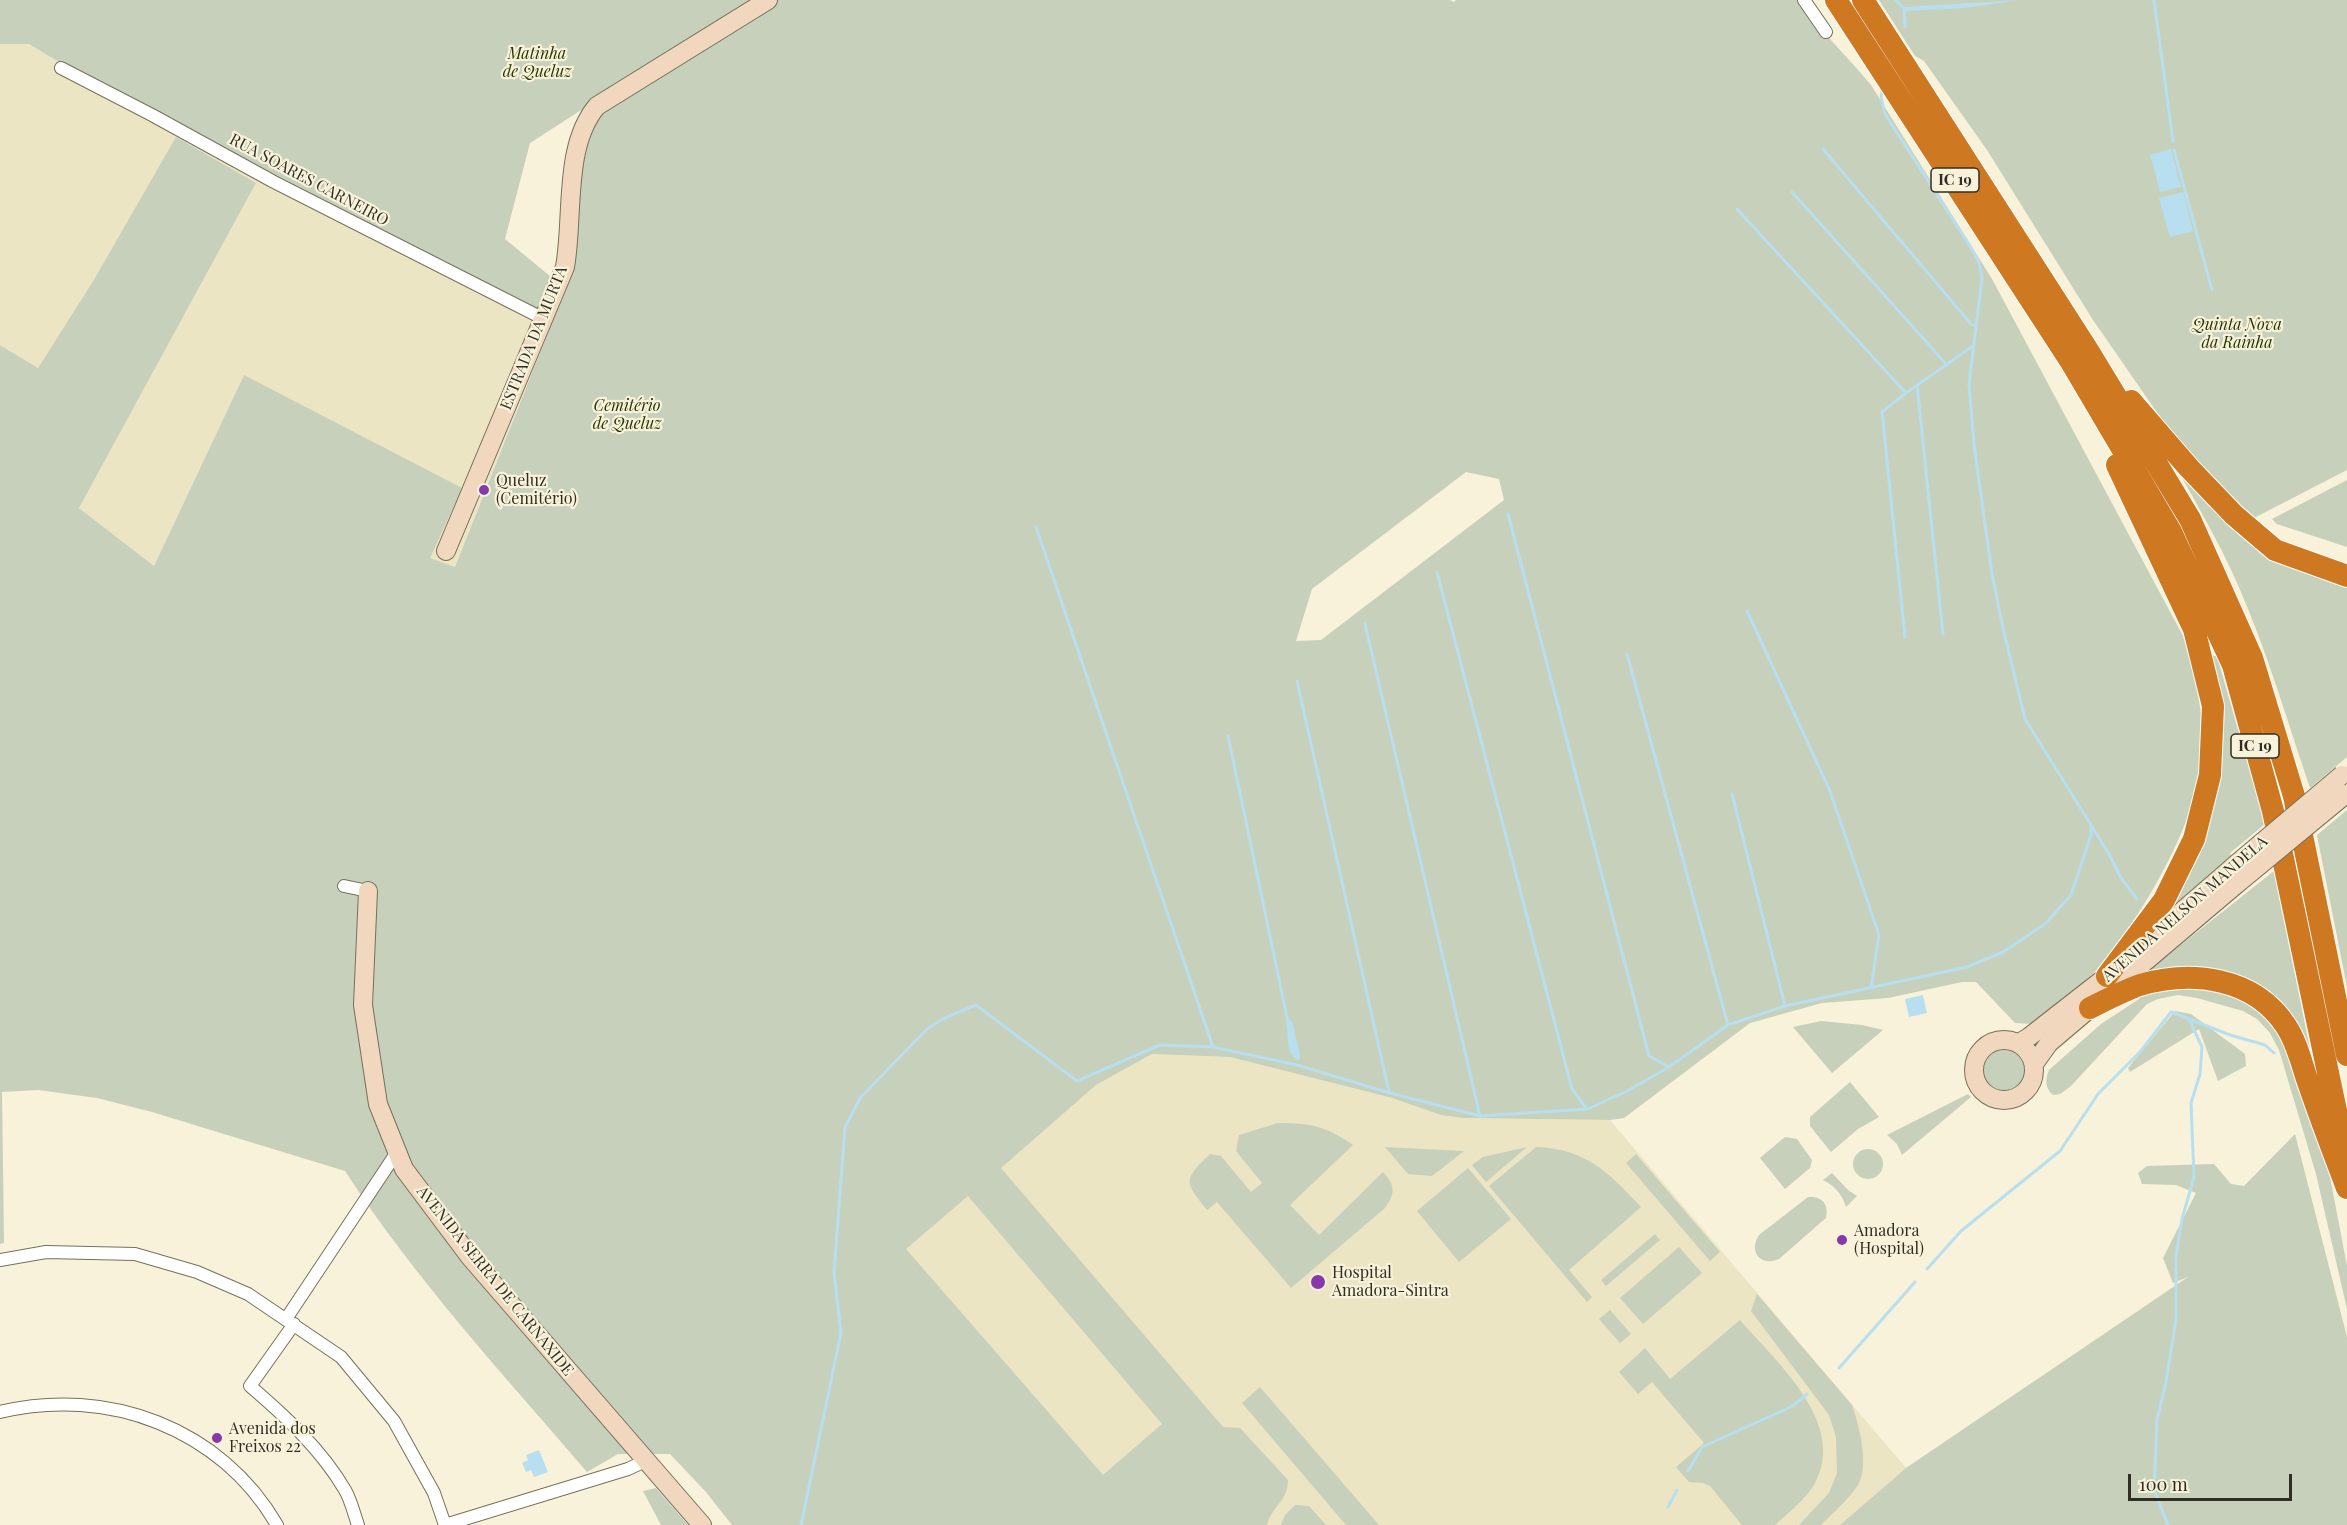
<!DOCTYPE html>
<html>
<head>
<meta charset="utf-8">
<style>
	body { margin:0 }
	#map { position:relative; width:2347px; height:1525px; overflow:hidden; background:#f7f2d9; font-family:"Playfair Display",serif }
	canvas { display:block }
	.scale { position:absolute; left:2128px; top:1474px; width:164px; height:27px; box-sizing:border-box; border:3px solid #302e24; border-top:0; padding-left:8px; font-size:18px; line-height:21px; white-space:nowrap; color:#302e24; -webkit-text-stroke:4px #f7f2d9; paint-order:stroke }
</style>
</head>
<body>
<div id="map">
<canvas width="2347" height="1525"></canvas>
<div class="scale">100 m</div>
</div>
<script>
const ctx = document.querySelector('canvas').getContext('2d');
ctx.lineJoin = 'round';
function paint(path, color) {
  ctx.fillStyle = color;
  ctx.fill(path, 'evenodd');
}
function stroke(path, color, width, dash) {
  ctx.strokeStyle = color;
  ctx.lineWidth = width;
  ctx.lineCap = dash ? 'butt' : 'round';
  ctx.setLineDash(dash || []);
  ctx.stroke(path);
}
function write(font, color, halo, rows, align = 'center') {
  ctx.font = font + ' "Playfair Display",serif';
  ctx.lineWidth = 4.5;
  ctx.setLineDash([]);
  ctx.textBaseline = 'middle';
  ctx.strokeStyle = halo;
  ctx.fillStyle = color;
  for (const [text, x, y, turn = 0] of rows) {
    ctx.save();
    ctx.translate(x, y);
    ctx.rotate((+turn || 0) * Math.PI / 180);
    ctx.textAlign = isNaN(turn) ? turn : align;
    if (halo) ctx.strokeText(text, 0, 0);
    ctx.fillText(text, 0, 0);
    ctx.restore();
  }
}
paint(new Path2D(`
	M0,44h29l25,15 484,253 16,4 -99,251 -25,-9 -186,-183 -90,191 -75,-58 177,-325 -161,95 -57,90 -38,-23z
	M1152,1054l78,3 162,41 49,17 21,3 148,2 296,348 -66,57h-743l-217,-255 216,-185z`), '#ebe5c4');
paint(new Path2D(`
	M0,0h1450l4,2 2,-2h343c21,31 48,56 72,85l121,194 191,357c10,36 21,74 20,112 -2,66 -53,153 -92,205 -21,28 -52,49 -78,71l-18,-1 -39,-41h-14l-74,16 -66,5 -72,20 -126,95 -14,2 -148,-2 -21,-3 -49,-17 -162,-41 -78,-3 -56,31 -95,83 222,259 17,1 48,52c0,21 -16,26 -21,45h-535l-26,-33 -36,-38h-52l-31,18c-84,-98 -172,-193 -242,-301l-193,-59 -55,-14 -59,-8 -36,2 2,151 -4,1v-899l38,23 57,-90 81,-141 80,46 -177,325 75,58 90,-191 218,113 -32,70 25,9 115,-290 10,-116 23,-65 -73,47 -25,96 46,38 -13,35 -484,-253 -25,-15h-29zM1466,472l33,7 5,21 -183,140 -25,1 16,-52zM968,1196l194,228 -59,51 -197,-226z
	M1879,0h468v470l-95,49 -67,-68 -29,-40 -63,-91 -106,-170 -63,-89 -9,-5z
	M2163,444l65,71 119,67v175l-37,31c-23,-68 -43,-137 -72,-203 -21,-48 -49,-94 -75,-141z
	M2347,480v67l-70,-23 -5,-5z
	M2212,656h5l48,168 -35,29 1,3 -74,69 43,-89z
	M2347,810v177l-30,-152z
	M2274,871l39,193 -52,-72 -117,-18z
	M2174,985l56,7 38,26 19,32 43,127 17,89v43l-31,-135 -37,-124 -9,-17 -13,-14 -14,-8 -46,-13 -19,-3 -20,4 -11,5 -76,82 -11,8 -7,1c-8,-7 -8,-15 -4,-25l52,-46 38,-25 1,-6z
	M2175,1011l16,3 54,40 1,12 -28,15 -19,-52 -69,43 -2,-4z
	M1821,1021l41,4 21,5 -51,43 -39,-46z
	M1979 1070a23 23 0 1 1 46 0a23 23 0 1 1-46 0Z
	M1850,1082l29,35 -21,12 -27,23 -21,-26v-9z
	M1968,1094l3,3 -69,58 -5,-11 -10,-9z
	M1278,1123c33,0 48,3 75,22l-63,60 29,30 64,-63c12,13 13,21 2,36l-94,80 -74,-86 -10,8c-23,-29 -24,-30 3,-56l11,2 30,36 11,-9 -26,-32 3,-16z
	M2295,1134l52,203v188h-507l66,-57 282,-191 -15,6 -10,-25 33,-65 -20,-8 -34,-1 -4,-11 9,-7 67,-2 17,20 13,2z
	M1785,1137l12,2 15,21 -2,8 -25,21 -25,-31z
	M1385,1147l79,4 -32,25 -24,-2z
	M1527,1147l-41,35 -14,-17 11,-8z
	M1536,1147c51,2 72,25 105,60l-72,63 23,27 -5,5 -98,-116z
	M1853 1164a15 15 0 1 1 30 0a15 15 0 1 1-30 0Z
	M1636,1154l84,98 -10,9 -84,-98z
	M1468,1168l43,51 -52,43 -42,-51z
	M1832,1173l16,17 9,6 -11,11c-5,-14 -10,-20 -23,-27z
	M1808,1197c14,-1 21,7 18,21l-47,41c-18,8 -31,-7 -20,-24z
	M1655,1234l5,6 -54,46 -5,-6z
	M1679,1247l23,26 -59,51 -23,-26z
	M1757,1294l95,111c7,20 17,58 7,78 -5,11 -28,32 -38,42h-22l30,-32 8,-20 -1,-36 -7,-22 -78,-104z
	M1610,1310l21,24 -11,9 -21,-24z
	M1740,1320c36,42 109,104 74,165 -10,16 -26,28 -39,40h-33l-32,-39 -7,-3 -14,-1 -13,-15 28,-24 -52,-61 -14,12 -19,-22 26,-24 25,31z
	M1260,1387l119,138h-33l-104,-122z
	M656,1488l32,37h-27l-18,-34z
	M1295,1505l14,1 17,19h-45l4,-10z`), '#c7d0ba');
paint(new Path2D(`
	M1894,0h4l6,7 117,-7 -56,8 -60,3z
	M2171,149l10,38 -21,5 -10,-37z
	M2183,192l10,39 -23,6 -11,-39z
	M1923,995l4,18 -18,4 -4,-18z
	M1286,1019l6,2 8,33v4l-3,3 -8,-10z
	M539,1450l9,22 -14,5 -3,-7 -5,2 -4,-9 6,-3 -2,-5z`), '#b8dfef');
stroke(new Path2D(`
	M2154,0l19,141
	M1904,9l1,18
	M1882,92l-1,5 4,17 85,132 9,16 3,16 -13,106 5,61 18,129 11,54 22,91 84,135 12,24 16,21
	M1823,149l148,175 5,2
	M2174,150l38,140
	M1792,192l155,173
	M1737,209l169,184 67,-47
	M1917,385l26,249
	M1508,514l141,542 20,11
	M1036,527l177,520
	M1437,572l135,517 15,20
	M1747,611l83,180 49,144 -8,53
	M1365,624l115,492
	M1905,637l-23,-225 24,-19
	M1627,654l101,371
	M1297,681l92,411
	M1228,736l60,286
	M1732,794l53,212
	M1927,1269l34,-38 99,-80 38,-57 42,-42 31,-40 59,23 35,10 9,8
	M1839,1368l76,-86
	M1688,1471l14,-24 91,-41 14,-12
	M1668,1507l9,-17
	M801,1525l40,-192 -7,-61 11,-145 16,-30 65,-67 16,-11 34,-14 101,76 83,-36 53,2 84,18 93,28 90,23 108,-7 41,-19 40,-23 59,-42 57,-19 182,-39 38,-16 41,-28 25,-28 20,-60v-10
	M2168,1525l-14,-35 3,-70 9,-38 10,-62v-64l6,-37 12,-42 -3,-74 9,-29 2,-27 -13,-28`), '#b8dfef', 3);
const street = new Path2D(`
	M1804,0l22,32
	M61,68l91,47 122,67 270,137
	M344,886l24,5
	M0,1260l46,-8 89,2 62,18 51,22 93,63 53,64 40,72 11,32
	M286,1319l111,-167
	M294,1324l-44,62c35,30 71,63 95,104 6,10 9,24 13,35
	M0,1412c107,-26 221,16 277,113
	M445,1525l183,-56 17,-8`);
const secondary = new Path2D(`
	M446,551l119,-284c9,-51 -2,-121 32,-161l171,-106
	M368,891l-5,114 15,99 26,65 66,88 232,268
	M1974 1070a30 30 0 1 1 60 0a30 30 0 1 1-60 0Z
	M2019,1043l10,-6 78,-61 127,-110
	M2034,1064l15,-21 189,-160`);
const highway = new Path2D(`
	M1836,0l235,362 99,168 63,135 40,146 74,352
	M1863,0l226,352 101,167 62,139 42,138 53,259
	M2131,401l58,67 45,47 41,35 72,26
	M2107,976l57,-76 30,-61 16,-64 3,-69 -19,-77 -77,-164
	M2090,1008c16,-8 33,-17 50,-23 52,-15 114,-8 146,41 12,18 16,40 23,59 12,35 25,69 38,103`);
stroke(street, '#75715a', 14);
stroke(secondary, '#75715a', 20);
stroke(highway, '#fff', 24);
stroke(street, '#fff', 12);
stroke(secondary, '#f0d7bd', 18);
stroke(highway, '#ce7922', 22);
const secondaryBridge = new Path2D(`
	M2234,866l108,-91
	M2238,883l108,-89`);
stroke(secondaryBridge, '#75715a', 20, []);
stroke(secondaryBridge, '#f0d7bd', 18);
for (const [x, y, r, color] of [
	[484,490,6,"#8639aa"],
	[1842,1240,6,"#8639aa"],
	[1318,1282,8,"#8639aa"],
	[217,1438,6,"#8639aa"]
]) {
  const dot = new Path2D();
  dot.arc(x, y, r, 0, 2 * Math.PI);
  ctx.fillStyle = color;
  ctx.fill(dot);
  stroke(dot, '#f7f2d9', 2);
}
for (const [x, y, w] of [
	[1955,180,48],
	[2255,746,48]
]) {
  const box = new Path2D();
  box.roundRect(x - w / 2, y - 12, w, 24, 4.5);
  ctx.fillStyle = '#f7f2d9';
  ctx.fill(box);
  stroke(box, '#302e24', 1.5);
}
write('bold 15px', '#302e24', null, [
	["IC 19",1955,180],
	["IC 19",2255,746]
]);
write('italic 16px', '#273703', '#f7f2d9', [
	["Matinha",537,54],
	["de Queluz",537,72],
	["Quinta Nova",2237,325],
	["da Rainha",2237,343],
	["Cemitério",627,406],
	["de Queluz",627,424]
]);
write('16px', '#302e24', '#f7f2d9', [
	["RUA SOARES CARNEIRO",309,180,28],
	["ESTRADA DA MURTA",534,338,-68],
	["AVENIDA NELSON MANDELA",2185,909,-41],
	["AVENIDA SERRA DE CARNAXIDE",495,1281,51]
]);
write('16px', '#302e24', '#f7f2d9', [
	["Queluz",496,481],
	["(Cemitério)",496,499],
	["Amadora",1854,1231],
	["(Hospital)",1854,1249],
	["Hospital",1332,1273],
	["Amadora-Sintra",1332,1291],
	["Avenida dos",229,1429],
	["Freixos 22",229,1447]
], 'left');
</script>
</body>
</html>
